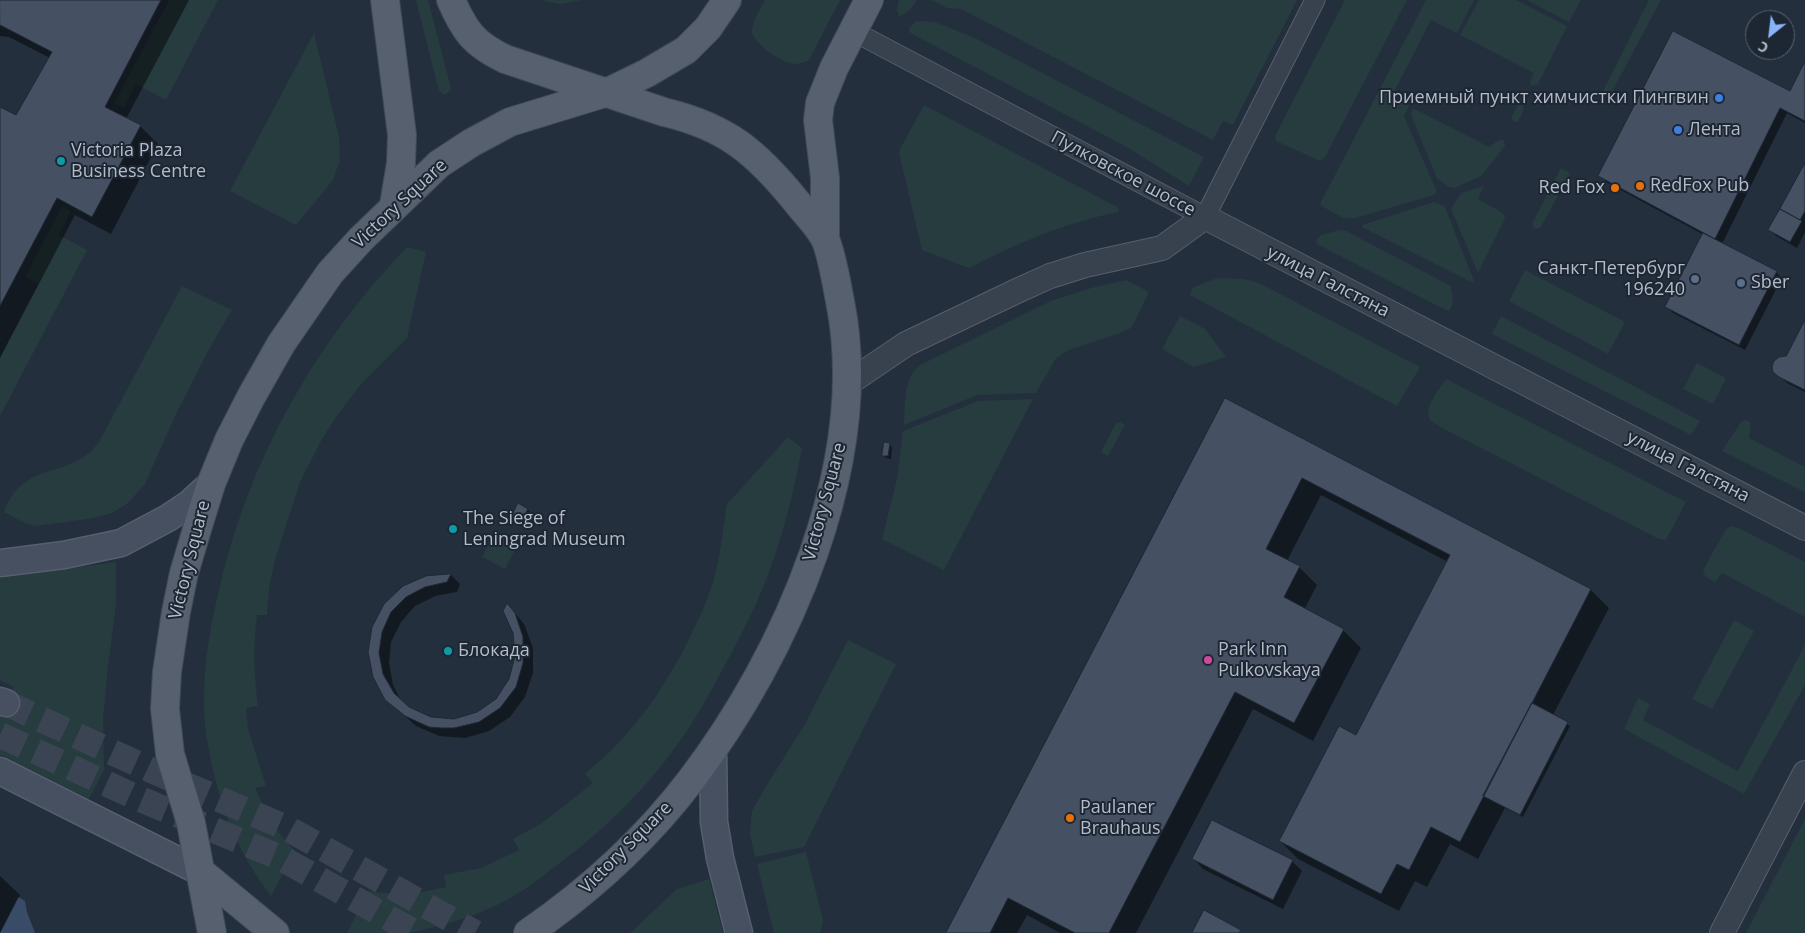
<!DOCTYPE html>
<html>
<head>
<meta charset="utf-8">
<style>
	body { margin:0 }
	#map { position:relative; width:1805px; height:933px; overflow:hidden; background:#242f3e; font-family:"Open Sans",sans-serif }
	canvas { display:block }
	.north { position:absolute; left:1745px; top:10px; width:50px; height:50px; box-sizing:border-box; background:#1d2633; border:1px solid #59626f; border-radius:50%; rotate:209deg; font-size:14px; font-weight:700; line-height:20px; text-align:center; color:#b4bcc9 }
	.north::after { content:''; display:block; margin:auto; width:18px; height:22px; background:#8ab4f8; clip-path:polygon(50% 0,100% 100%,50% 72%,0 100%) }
</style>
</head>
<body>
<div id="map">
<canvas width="1805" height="933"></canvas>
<div class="north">С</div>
</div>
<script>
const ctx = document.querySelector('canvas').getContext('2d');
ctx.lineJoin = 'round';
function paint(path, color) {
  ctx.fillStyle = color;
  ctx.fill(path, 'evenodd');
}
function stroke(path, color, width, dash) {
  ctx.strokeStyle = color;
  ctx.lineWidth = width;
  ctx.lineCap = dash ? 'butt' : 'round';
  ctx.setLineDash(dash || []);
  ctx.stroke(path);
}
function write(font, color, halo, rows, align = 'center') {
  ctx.font = font + ' "Open Sans",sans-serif';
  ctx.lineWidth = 4;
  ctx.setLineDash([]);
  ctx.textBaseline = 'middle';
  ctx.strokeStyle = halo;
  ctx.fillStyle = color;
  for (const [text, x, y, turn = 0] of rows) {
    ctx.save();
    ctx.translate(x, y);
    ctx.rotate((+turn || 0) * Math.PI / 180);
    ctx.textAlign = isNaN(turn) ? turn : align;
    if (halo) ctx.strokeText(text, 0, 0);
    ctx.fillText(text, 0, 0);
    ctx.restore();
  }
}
paint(new Path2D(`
	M169,0h49l-52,100 -30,-16 -12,24 -10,-5z
	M416,0h12l23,88 -1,3 -5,4 -6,-4z
	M541,0h42l-23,4z
	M765,0h75l-31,60c-5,2 -9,4 -15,4 -11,-1 -41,-20 -42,-32 0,-11 8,-22 13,-32z
	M899,0h18l-7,10 -11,7 -2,-7z
	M931,0h366l-64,125 -10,-4 -10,19 -252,-131 -14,-1z
	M1345,0h62l-82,157 -5,4 -44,-20 -1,-5z
	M1426,0h48l-17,33 -26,-13 -39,76 17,10 -5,10 33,76 -3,3 -79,23h-12l-23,-13 1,-3z
	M1479,0h37l51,26 -29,58 -7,2 -1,-5 4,-8 -74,-38z
	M1527,0h54l-12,22z
	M1649,0h12l-52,97 -7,-4z
	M916,21l19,1 40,16 229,119 -15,29 -64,-40 -209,-110 -7,-4 1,-5z
	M314,33l25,104 1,23 -7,20 -37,45 -66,-34z
	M924,105l195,103 -1,4c-56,12 -98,30 -149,56l-47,-18 -23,-97 2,-6z
	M1518,105h4l2,4 -6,13h-4l-3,-4z
	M1413,108l76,39 10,-7h5l1,6 -24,30 -26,12 -6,-1 -12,-8 -26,-64z
	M1561,168l9,5 -29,54 -5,2 -3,-2v-5z
	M1484,186l-6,13 25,14 2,5 -27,55 -27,-64 10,-16z
	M1434,202l10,4 2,4 28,71 -1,2 -111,-56v-2z
	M62,206l9,5 -12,24 28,15 -87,166v-59l38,-73 -13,-7z
	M1340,230l6,1 105,55c1,9 4,17 -2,25l-17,-8 -115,-59 -1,-3 5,-6z
	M407,247l19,5 -19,86 -46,46 -25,33 -14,22 -22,43 -25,78 -6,28 -2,27h-10c-4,31 -3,60 1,91l-12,2 2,21 18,57 -11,2c11,23 21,45 40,63l-24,45c-31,-41 -48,-80 -59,-130 -2,-13 -6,-27 -7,-41 -4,-43 3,-88 13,-131 30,-133 95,-249 189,-347z
	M1525,270l100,52 -17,32 -99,-53z
	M1217,278l27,1 15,4 161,84 -23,39 -207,-111 2,-7z
	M1126,280l23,12 -16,33 -4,4 -9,4 -51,17 -13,8 -20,35 -59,2 -73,30c1,-19 -1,-48 16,-60l131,-64 40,-13z
	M182,286l50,24 -24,41 -33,65 -30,68 -17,19 -16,10 -18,5 -58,8 -9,-2 -23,-12c20,-54 67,-31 95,-70z
	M1180,316l25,13 21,28 -32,10 -32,-18z
	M1501,316l199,105 -9,14 -199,-101z
	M1697,363l29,15 -13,26 -30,-15z
	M1446,379l240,123 -20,38 -7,-1 -217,-111c-3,-2 -8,-5 -11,-7 -10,-12 9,-32 15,-42z
	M1033,399l-89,171 -62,-31 15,-60 6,-48 75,-30z
	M1745,420l5,2 1,5 -2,11 56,29v25l-83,-41 19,-29z
	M1120,422l5,3 -17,31 -7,-4 15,-29z
	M788,437l14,11c-8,42 -18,84 -33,124 -10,28 -24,55 -38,82 -13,24 -25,47 -39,69 -35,55 -83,104 -135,142 -19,15 -39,30 -60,40 -25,12 -52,20 -79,26l-9,2h-62l21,-42c26,4 53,3 78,-4l-2,-12 37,-7 38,-18 -6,-11 29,-16 51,-40 -8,-9 28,-25 22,-25 20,-26 25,-41 22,-45 10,-26 7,-29 8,-53z
	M1731,526l8,2 66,34v55l-83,-44 -7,9 -10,-6 -2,-6 23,-41z
	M494,534l23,12 -12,23 -23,-12z
	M116,562v43l-8,61 -5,52 1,52 -15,29 -89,-44v-40l14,-28 -14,-7v-102z
	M1734,620l20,11 -42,78 -20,-10z
	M848,640l48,24 -92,183 -49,10 -5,-23 2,-23 11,-20 42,-67z
	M1805,645v40l-61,109 -120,-65 14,-31 12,6 -7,16 95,51z
	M1805,819v114h-59z
	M806,852l17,68 -3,13h-46l-17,-69z
	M709,879l14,54h-93l47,-44z`), '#263c3f');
paint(new Path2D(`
	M18,897l7,4 2,11 8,21h-35z`), '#394c67');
paint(new Path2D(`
	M0,0h189l-63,119 14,7 18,18 -47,90 -36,-19 -75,143v-249l17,8 33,-59 -41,-21 -9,-1z
	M1805,64v59l-18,-10 -65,131 54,28 6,6 -37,72 -72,-37 -6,-6 37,-72 -98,-53 -6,-7 190,-82z
	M1805,166v66l-8,16 -21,-12 -6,-6z
	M1805,323v69l-18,-9 -13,-12 13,-14z
	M1225,400l366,190 18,18 -56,107 17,11 -47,91 -18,-9 -27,51 -28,-15 -23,43 -12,-6 -16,30 -101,-52 -18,-18 76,-105 92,-174 -127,-67 -34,66 12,6 18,18 -13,25 39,20 18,18 -48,93 -60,-32 -117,224h-76l-33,-18 -10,18h-69z
	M889,444l3,3 -1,12 -5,-1 -3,-3z
	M528,510l2,2 -5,11 -12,-8z
	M451,575l9,9 -3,8 -22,4 -20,10 -14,16 -10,20 -2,21 4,22 9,18 6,5 23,10 23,2 23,-7 20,-14 13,-19 6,-24 -2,-23 -6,-28 16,19 9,24v25l-8,24 -15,20 -21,14 -24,7 -26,-2 -23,-10 -30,-27 -13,-72 54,-50z
	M1194,859l98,2 10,10 -19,38 -80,-40z
	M0,876l20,19 -20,38z`), '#0007');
const building = new Path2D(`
	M0,0h161l-56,107 36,18 -49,92 -35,-19 -57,108v-199l16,8 36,-63 -52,-27z
	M1673,31l117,60 15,-30v60l-25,-13 -65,131 -117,-63z
	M1805,163v48l-5,9 -20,-11z
	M1780,209l22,12 -12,21 -22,-12z
	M1703,233l74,38 -38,74 -74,-38z
	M1805,320v70l-26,-13 -6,-5 -1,-5 2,-6 5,-4 7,-1z
	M1225,398l366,191 -59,114 -72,139 -29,-15 -22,43 -12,-6 -16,30 -102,-53 60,-115 17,9 94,-180 -148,-77 -36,71 34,17 -16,31 60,32 -50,94 -59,-31 -126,241h-34l-67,-35 -18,35h-44z
	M884,442l6,1 -2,13h-6z
	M518,503l10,6 -6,12 -10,-5z
	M451,574l-4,8 -22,5 -19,10 -15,15 -9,20 -3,21 4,21 11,19 15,14 22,10 23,2 23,-7 19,-13 13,-20 6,-23 -2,-23 -10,-22 4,-8 8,10 8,24v26l-7,24 -16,21 -21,14 -25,6h-12l-13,-1 -24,-11 -20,-16 -12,-23 -5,-25 4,-25 12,-23 19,-18 23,-10z
	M1532,703l36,19 -48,93 -37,-19z
	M1212,820l81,40 -20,40 -81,-41z
	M1204,910l37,20 -2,3h-47z`);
paint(building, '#455162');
stroke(building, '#1f2835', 1);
stroke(new Path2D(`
	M6,703l145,67 136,58 188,105
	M0,735l140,64 141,59 135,75`), '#3a4453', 26, [26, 13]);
const minor = new Path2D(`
	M853,31l352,186 110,-217`);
const tertiary = new Path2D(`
	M847,384l59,-40 113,-54 31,-14 35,-11 77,-17 43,-31 600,311
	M1722,933l83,-160`);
const secondary = new Path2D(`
	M0,563l64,-8 57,-12 47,-25 21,-14 22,-20
	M0,701l6,2
	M713,749l1,73 6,36 19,75
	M0,771l201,101`);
const primary = new Path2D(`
	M385,0l17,135 -1,28 -7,42
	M451,0c14,32 23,44 54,59l159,53c63,15 92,40 132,89 9,12 21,23 28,36 7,12 13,49 16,64 32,161 -53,353 -149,479 -45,59 -102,111 -163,153
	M825,238v-60l-7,-58 2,-17 14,-35 35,-68
	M201,872l74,61
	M212,933l-21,-110 -21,-69 -5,-45 2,-37 9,-60 8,-39 14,-47 13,-42 18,-44 22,-43 30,-53 49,-71 31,-34 78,-75 32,-21 39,-21 98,-30 39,-19 39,-23 22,-22 19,-28`);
stroke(minor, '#565f6c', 21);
stroke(tertiary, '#565f6c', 26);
stroke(secondary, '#565f6c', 29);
stroke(primary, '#414a57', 30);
stroke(minor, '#38414e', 19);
stroke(tertiary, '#38414e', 24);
stroke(secondary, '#465061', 26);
stroke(primary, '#56606e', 28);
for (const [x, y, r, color] of [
	[1719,98,5,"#3f7fe0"],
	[1678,130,5,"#3f7fe0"],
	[61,161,5,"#0f9aa8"],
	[1640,186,5,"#e8710a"],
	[1615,188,5,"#e8710a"],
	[1695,279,5,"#5c6f8a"],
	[1741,283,5,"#5c6f8a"],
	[453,529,5,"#0f9aa8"],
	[448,651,5,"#0f9aa8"],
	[1208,660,5,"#d1479c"],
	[1070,818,5,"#e8710a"]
]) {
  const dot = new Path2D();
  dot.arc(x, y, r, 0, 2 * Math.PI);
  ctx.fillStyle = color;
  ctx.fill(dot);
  stroke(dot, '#1d2633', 2);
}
write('18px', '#b4bcc9', '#1d2633', [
	["Приемный пункт химчистки Пингвин",1709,98,"right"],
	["Лента",1688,130],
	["Victoria Plaza",71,151],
	["Business Centre",71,172],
	["RedFox Pub",1650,186],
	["Red Fox",1605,188,"right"],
	["Санкт-Петербург",1685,269,"right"],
	["196240",1685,290,"right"],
	["Sber",1751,283],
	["The Siege of",463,519],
	["Leningrad Museum",463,540],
	["Park Inn",1218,650],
	["Pulkovskaya",1218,671],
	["Блокада",458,651],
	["Paulaner",1080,808],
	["Brauhaus",1080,829]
], 'left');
write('18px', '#b4bcc9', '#1d2633', [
	["Пулковское шоссе",1123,174,28],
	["Victory Square",400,204,-43],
	["улица Галстяна",1328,282,27],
	["улица Галстяна",1688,467,27],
	["Victory Square",825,502,-75],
	["Victory Square",190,560,-76],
	["Victory Square",626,848,-45]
]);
</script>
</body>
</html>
